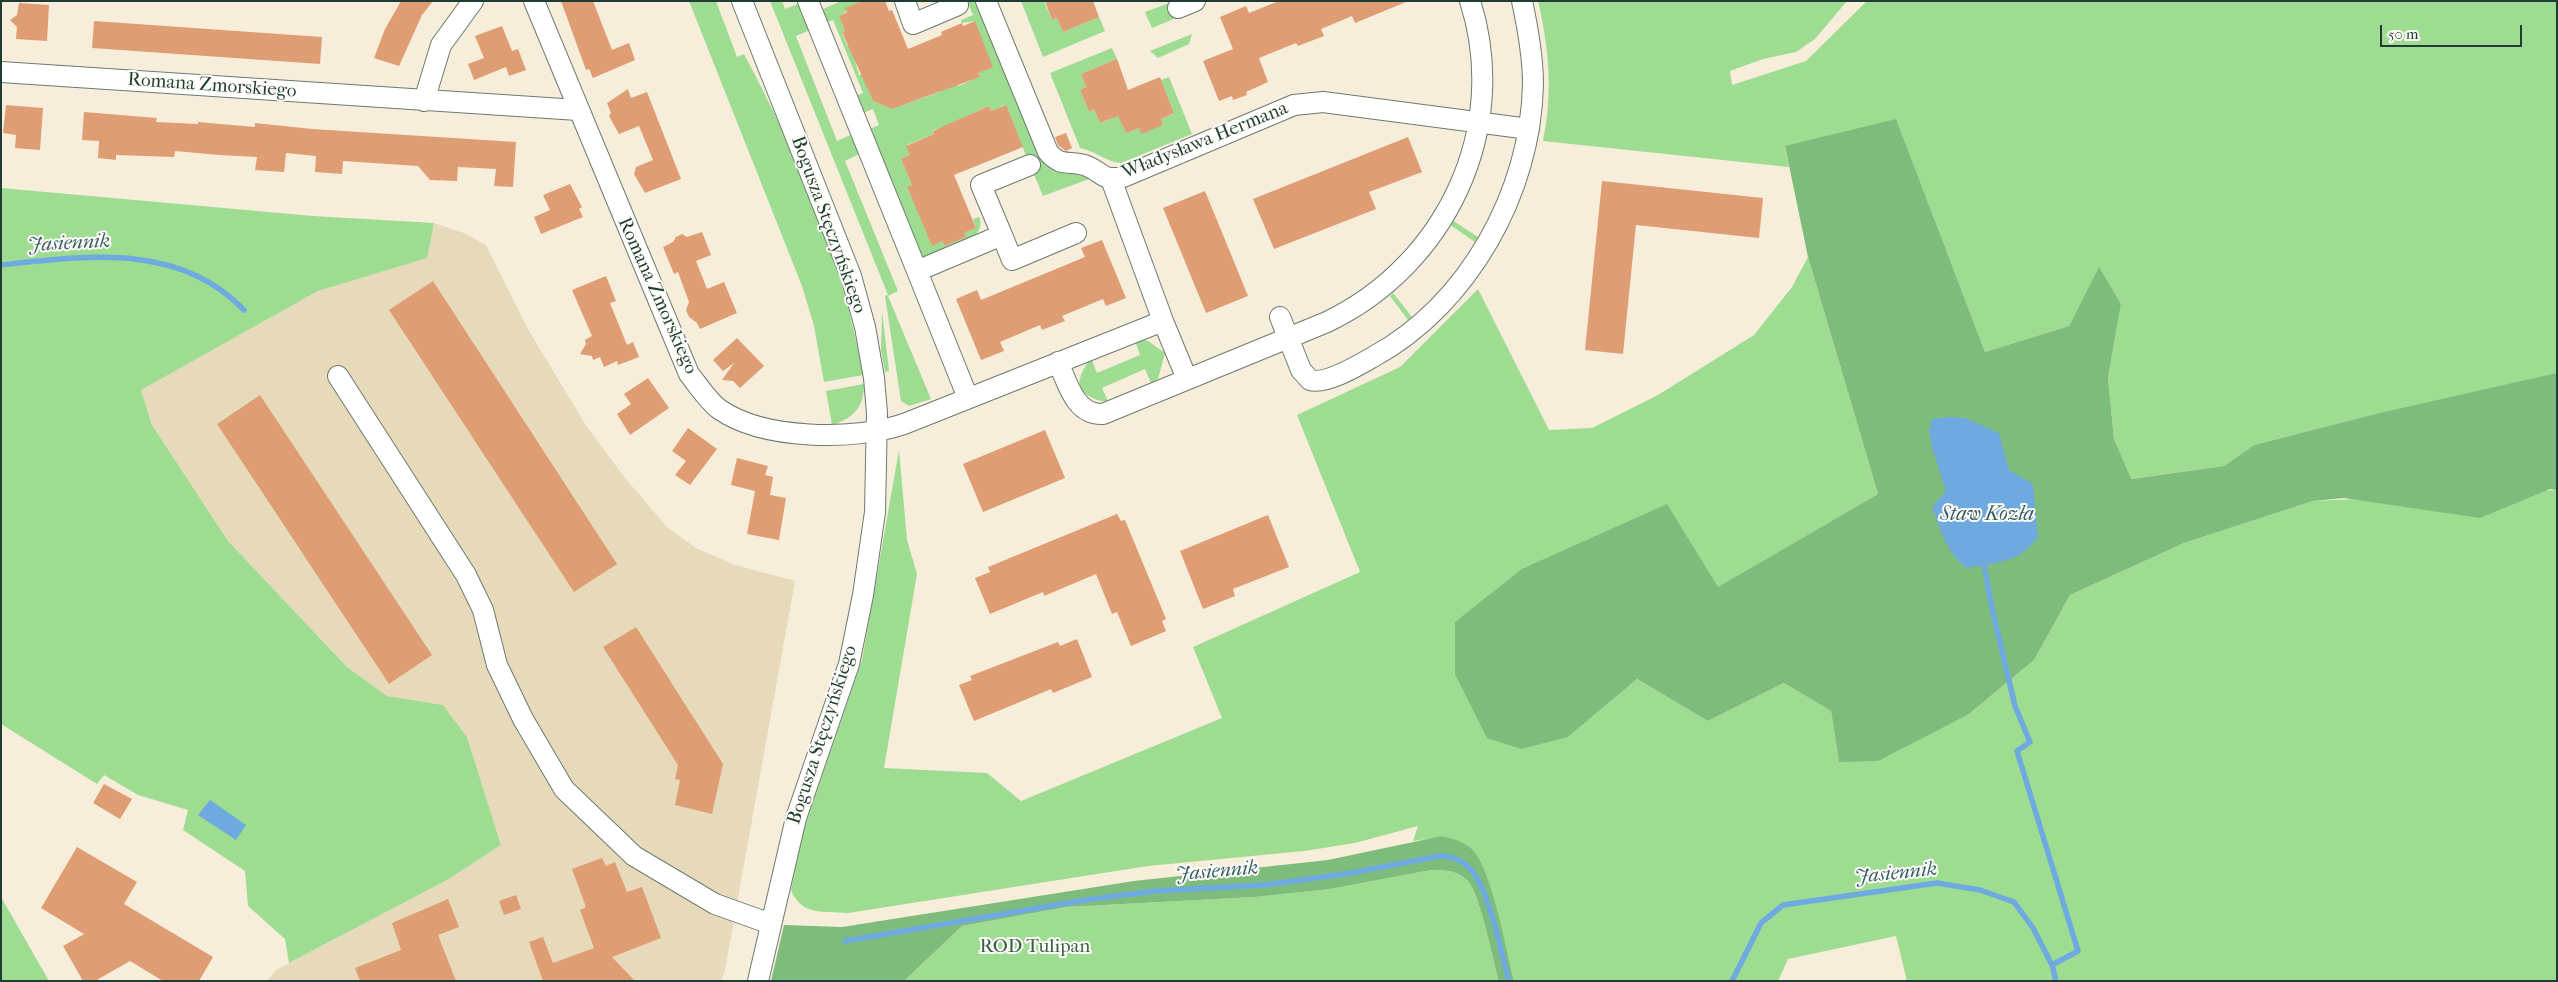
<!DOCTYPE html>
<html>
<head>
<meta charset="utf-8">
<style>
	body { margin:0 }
	#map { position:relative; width:2558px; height:982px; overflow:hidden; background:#f7eddb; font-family:"IM FELL French Canon",serif }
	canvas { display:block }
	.frame { position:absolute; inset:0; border:2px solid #1f3d34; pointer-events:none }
	.scale { position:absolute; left:2380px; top:25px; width:142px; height:22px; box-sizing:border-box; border:2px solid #1f3d34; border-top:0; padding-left:6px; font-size:15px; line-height:18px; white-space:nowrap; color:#1f3d34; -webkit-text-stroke:4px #fdfcf7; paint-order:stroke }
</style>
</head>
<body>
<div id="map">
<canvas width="2558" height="982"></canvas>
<div class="frame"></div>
<div class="scale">50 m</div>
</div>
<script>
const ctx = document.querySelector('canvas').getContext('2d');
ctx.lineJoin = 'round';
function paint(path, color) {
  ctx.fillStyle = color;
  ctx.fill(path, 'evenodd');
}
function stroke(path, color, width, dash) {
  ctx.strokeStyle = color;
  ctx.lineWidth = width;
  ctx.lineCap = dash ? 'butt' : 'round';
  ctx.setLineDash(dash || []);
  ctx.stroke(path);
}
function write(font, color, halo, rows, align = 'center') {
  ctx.font = font + ' "IM FELL French Canon",serif';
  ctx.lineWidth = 4;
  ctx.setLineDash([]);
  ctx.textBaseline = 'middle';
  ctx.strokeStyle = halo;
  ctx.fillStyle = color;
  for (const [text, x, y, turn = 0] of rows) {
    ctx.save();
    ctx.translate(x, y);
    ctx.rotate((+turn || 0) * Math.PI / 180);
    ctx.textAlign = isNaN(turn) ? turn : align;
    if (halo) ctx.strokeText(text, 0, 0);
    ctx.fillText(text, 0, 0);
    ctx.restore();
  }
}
paint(new Path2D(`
	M434,223l30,10 22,12 43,86 58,96 38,51 43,50 28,20 39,17 60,16 -70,389 -4,11h-454l9,-11 171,-90 54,-35 -34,-108 -24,-32 -56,-9 -40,-29 -119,-126 -76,-116 -11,-35 177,-99 108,-33z`), '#e6daba');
paint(new Path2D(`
	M689,1h27l21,56 7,-3c54,101 99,208 119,321l-39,7 -10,-56 -12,-40z
	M770,1h12l3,8 15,-6 10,27 -14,6 41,105 15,-7 7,20 -14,7 53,130 -10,5 43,103 -22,7 -8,-5 -16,-105 3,-1z
	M841,1h21l-23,15 6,15 -3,2 5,12 3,-1 9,31 3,-1 11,27 19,8 48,-17 -1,-3 17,-7 2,4 21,-9 -4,-56 -13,2 -1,-3 12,-5 -6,-14h11l67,161c16,17 35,6 44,17l-46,17 -38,-91 -14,6 -2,-5 -16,7 1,5 -41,12 1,4 -27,11 3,10 -9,4 11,26 -5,3 6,12 4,-1 3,18 12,28 10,-4 3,5 21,-9 -2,-4 12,-5 -3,-9 6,-2c11,22 -41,46 -56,40 -2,-1 -4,-4 -6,-5l-52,-121 14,-6 -6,-16 -15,6 -7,-17 12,-5 -30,-73 -11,4 -3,-13z
	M1021,1h23l8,19 5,-2 6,14 36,-15 6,14 -62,26z
	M1538,1h309l-32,38 -19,13 -33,7 -33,12 2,14 74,-24 61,-60h690v384l-186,30 -117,30 -30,21 -94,13 -16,-40 -6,-61 13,-74 -22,-36 -30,58 -84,26 -89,-232 -111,27 4,20 -246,-26c10,-48 6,-93 -5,-140z
	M1169,3l7,15 -24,10 -7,-16z
	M1192,34l-3,10 -31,14 -8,-7z
	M1112,48l5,11 -36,15 5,13 -6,3 9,22 5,-3 6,14 11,-4 6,-6 9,20 13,-5 24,-3 -2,-6 13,-6 -13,-33 8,-3 23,57 -71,29c-15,-1 -25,-12 -41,-15l-30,-75z
	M1,188l312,28 121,7 -7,35 -109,33 -177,99 11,35 76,116 119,126 40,29 56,9 24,32 34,108 -54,35 -158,83 -4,-24 -37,-33 -3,-35 -62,-41 5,-20 -50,-15 -34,-20 -7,9 -96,-60z
	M1452,220l26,17 -3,5 -26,-18z
	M1808,257l70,237 -161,94 -149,149 69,-58 71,42 76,-38 47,28 8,51 130,-48 65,-54 36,-65 114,-52 129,-42 244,-11v491h-650l-11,-45 -108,23 -10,22h-264l-25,-96 -47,-48 -29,4 5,-15 -63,17 -51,8 -156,15 -300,47c-24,-2 -47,3 -57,-23l10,-53 61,-177 37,-210 8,90 10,34 -33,194 103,5 34,28 201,-83 -29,-71 167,-75 -63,-157 103,-48 78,-78 71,141 43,-2 66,-33 96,-60 38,-48z
	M1393,293l19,24 -4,3 -18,-24z
	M882,311l7,60 -4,1 -4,-22z
	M1140,339l8,2 17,12 -7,26 -7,4 -6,-14 -43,19 6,13c-8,2 -25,-6 -28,-14 -3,-8 6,-23 11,-29l6,15 43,-18 -5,-14z
	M864,384c0,23 -10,34 -32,41l-6,-34z
	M1431,870c13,0 26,0 36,10 13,12 26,81 32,101h-595l58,-55 104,-19 189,-10 75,-8z
	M1,897l48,84h-48z`), '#9edc91');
paint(new Path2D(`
	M1896,119l89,233 84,-26 30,-59 22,37 -13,74 6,61 17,40 93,-13 30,-21 117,-30 186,-42v117l-7,-1 -70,29 -136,-20 -31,3 -129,42 -114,52 -36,65 -65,54 -91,47 -39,1 -8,-51 -47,-28 -76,38 -71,-42 -69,58 -47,12 -34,-11 -32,-64v-52l67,-53 145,-65 51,83 160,-93 -70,-237 -23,-111z
	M1442,836c13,4 26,6 34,18 18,28 29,92 38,127h-15c-6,-20 -19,-89 -32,-101 -10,-10 -23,-10 -36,-10l-101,19 -75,8 -189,10 -104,19 -58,55h-133l13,-56 58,2 292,-46 194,-21z`), '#7ebc7b');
paint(new Path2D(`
	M1950,417l15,1 34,15 10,37 24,14 5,53c-19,26 -41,26 -71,31 -20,-14 -27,-39 -35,-61l14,-16 -14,-43 -3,-18 3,-11z
	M210,800l36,25 -10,15 -38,-25z`), '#6eaadf');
stroke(new Path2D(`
	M1,265c85,-9 178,-23 243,45
	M1984,565l9,48 22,93 15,36 -13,9 61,200 -26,14
	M845,941l246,-42 65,-8 109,-6 86,-12 88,-17c11,0 23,4 31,13 19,19 31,84 39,112
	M1732,981l29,-58 22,-18 154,-22 43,7 34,12 19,26 19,37 4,16`), '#6eaadf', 5.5);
paint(new Path2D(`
	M401,1h32l-11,14 -23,51 -25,-8 11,-29z
	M561,1h32l19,49 17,-7 6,17 -42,18 -4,-9 -3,1z
	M862,1h23l4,10 3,-1 16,39 34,-14 -1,-3 21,-9 1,3 12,-5 18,46 -15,6 2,4 -88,32 -19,-8 -31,-69 3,-1 -6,-15 8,-4 -2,-4z
	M1045,1h48l6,16 -36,15 -6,-14 -5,2z
	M1279,1h127v1l-51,21 -3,-7 -31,13 3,7 -26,10 -2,-3 -37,15 9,24 -22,10 1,3 -14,5 -1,-4 -13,5 -16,-40 30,-12 -13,-32 26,-11 3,7z
	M19,3l30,2 -2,36 -31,-2 1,-12 -7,-7 7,-5z
	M94,21l228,16 -2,27 -228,-16z
	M502,26l10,25 6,-2 8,21 -17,6 -3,-9 -32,13 -6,-16 16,-6 -9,-22z
	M1117,59l11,31 32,-13 14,36 -13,6 2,6 -22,9 -2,-6 -13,5 -8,-17 -18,7 -6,-14 -5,3 -9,-22 6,-3 -5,-13z
	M628,89l3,9 16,-6 34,87 -36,14 -11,-19 2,-7 17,-7 -14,-34 -20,8 -10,-18 2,-3 -4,-10z
	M6,105l37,3 -3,42 -25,-2 1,-13 -13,-2z
	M1006,105l17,42 -69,28 22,53 -12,5 2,4 -21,9 -3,-5 -10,5 -25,-59 5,-2 -11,-26 9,-4 -4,-9 28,-12 -1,-3 56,-25 2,5z
	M84,112l73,6 -1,4 42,2v-2l57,5v-4l57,6 204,13 -3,45 -19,-1 2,-17 -38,-2 -1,14 -27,-1 -12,-14 -75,-5 -1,13 -27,-2 1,-16 -30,-3 -2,19 -29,-2 2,-13 -38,-2 -44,-4 -1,6 -58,-2v5l-18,-2 1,-17 -17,-1z
	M1066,133l6,15 -6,3 -8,-6 -3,-8z
	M1408,137l14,35 -53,20 7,17 -102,40 -21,-50z
	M1602,181l161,17 -4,40 -123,-13 -13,129 -38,-4z
	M570,184l12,23 -3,2 4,8 -42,17 -7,-17 16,-7 -7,-15z
	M1205,191l43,105 -42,17 -43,-105z
	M702,232l9,23 -15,6 11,28 17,-7 13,31 -37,16 -3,-6 -8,-6 -3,-7 3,-8 -11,-30 -4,2 -11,-27 10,-5 3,-5 6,-3 5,3z
	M1102,240l24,58 -20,8 -3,-7 -41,17 3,5 -23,9 -2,-5 -40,17 4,9 -23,9 -25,-61 21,-9 4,10 104,-43 -4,-9z
	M606,276l10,25 -6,2 17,42 6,-3 6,15 -21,8 -1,-4 -13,6 -4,-10 -7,3 -1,-4 -12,-2 6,-10 -1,-4 7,-4 -20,-46z
	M433,281l184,283 -43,28 -185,-282z
	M737,338l27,28 -24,22 -7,-7 -11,-1 12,-17 -11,8 -10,-11z
	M648,378l21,30 -39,27 -13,-21 14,-10 -7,-10z
	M260,395l172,260 -43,29 -172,-260z
	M688,428l29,21 -27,36 -15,-10 11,-14 -14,-10z
	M1045,430l20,48 -82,34 -20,-48z
	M737,458l31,8 -3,9 8,2 -3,18 16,3 -7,42 -32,-6 8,-43 -24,-6z
	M1117,514l4,7 4,-1 41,99 -4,2 4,10 -35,15 -14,-34 -5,2 -16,-40 -52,22 -1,-4 -53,22 -15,-36 15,-6 -2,-5z
	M1268,515l21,52 -56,22 2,7 -32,13 -23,-58z
	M636,627l87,137 -11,50 -37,-9 5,-25 -5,-1 3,-14 -75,-118z
	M1077,639l15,38 -39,16 -2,-4 -77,32 -15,-36 13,-5 -2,-4 88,-34 2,4z
	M104,784l28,15 -12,20 -27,-16z
	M77,847l60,35 -13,22 89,53 -14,24h-36l-33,-20 -35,20h-12l-20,-35 21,-12 -43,-26z
	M602,858l4,8 9,-4 12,30 15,-5 19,51 -49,19 23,24h-92l-14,-39 14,-5 10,26 41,-15 -14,-38 6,-3 -14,-38z
	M516,895l5,14 -17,6 -5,-14z
	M448,899l11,28 -21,8 18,46h-96l-5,-13 46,-18 -9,-27z`), '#df9d74');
const minor = new Path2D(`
	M534,1l155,373c9,11 19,27 30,35 44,31 135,32 185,15l259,-103 24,58
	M742,1l109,275 14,51 9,51 3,35 -2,99 -12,83 -14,69 -53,154 -38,163
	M808,1l109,270 85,-36 -21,-50 49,-20
	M905,1l8,23 45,-19
	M986,1l62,151c15,17 22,7 39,14 17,7 14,15 36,11l171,-72 29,-3 206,27
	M1178,8l17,-7
	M1,72l577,38
	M424,101l17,-56 32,-44
	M1111,179l52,142
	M1002,235l10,25 64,-27
	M917,271l51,127
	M1280,317l21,53 9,10c16,5 49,-15 63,-23 96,-53 158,-165 160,-273 0,-28 -5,-55 -11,-83
	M1058,362c10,22 17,53 45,52l224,-92c119,-57 184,-193 143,-321
	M338,376l128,199 17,35 14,55 26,54 41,70 70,67 81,48 56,20`);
stroke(minor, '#6b7b6e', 22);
stroke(minor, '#fff', 20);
write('19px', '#1f3d34', '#fdfcf7', [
	["Romana Zmorskiego",212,86,4],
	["Władysława Hermana",1205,141,-22],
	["Bogusza Stęczyńskiego",828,225,70],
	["Romana Zmorskiego",657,296,66],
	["Bogusza Stęczyńskiego",823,735,-72]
]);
write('19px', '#385d47', '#fdfcf7', [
	["ROD Tulipan",1035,947]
]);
write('italic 20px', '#375e67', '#fdfcf7', [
	["Jasiennik",69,244,-3],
	["Staw Kozła",1987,515],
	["Jasiennik",1217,872,-5],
	["Jasiennik",1896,874,-6]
]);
</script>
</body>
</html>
